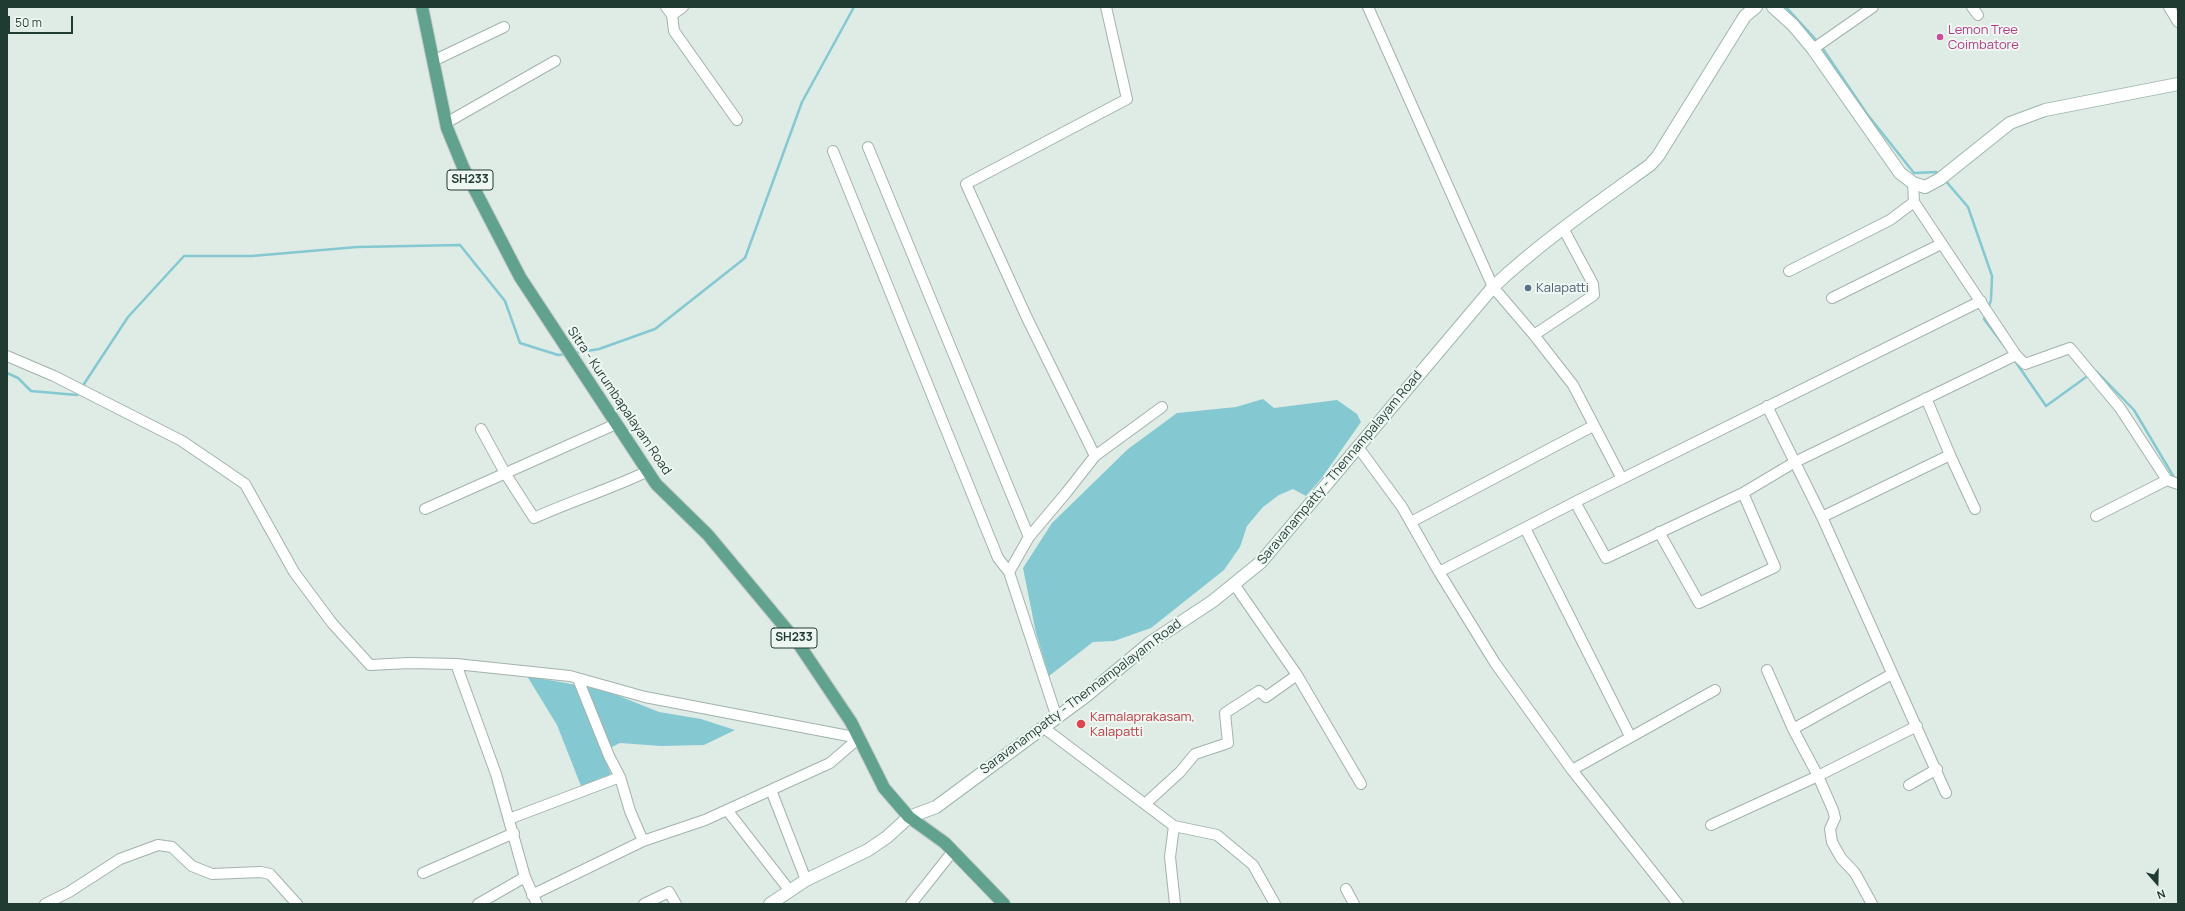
<!DOCTYPE html>
<html>
<head>
<meta charset="utf-8">
<style>
	body { margin:0 }
	#map { position:relative; width:2185px; height:911px; overflow:hidden; background:#dfebe5; font-family:Manrope,sans-serif }
	canvas { display:block }
	.frame { position:absolute; inset:0; border:8px solid #1f3b32; pointer-events:none }
	.north { position:absolute; left:2137px; top:863px; width:40px; height:40px; -webkit-text-stroke:3px #eff7f3; paint-order:stroke; rotate:160deg; font-size:11px; font-weight:700; line-height:16px; text-align:center; color:#1f3b32 }
	.north::after { content:''; display:block; margin:auto; width:14px; height:18px; background:#1f3b32; clip-path:polygon(50% 0,100% 100%,50% 72%,0 100%) }
	.scale { position:absolute; left:8px; top:16px; width:65px; height:18px; box-sizing:border-box; border:2px solid #1f3b32; border-top:0; padding-left:5px; font-size:12px; line-height:14px; white-space:nowrap; color:#1f3b32; -webkit-text-stroke:3px #eff7f3; paint-order:stroke }
</style>
</head>
<body>
<div id="map">
<canvas width="2185" height="911"></canvas>
<div class="frame"></div>
<div class="north">N</div>
<div class="scale">50 m</div>
</div>
<script>
const ctx = document.querySelector('canvas').getContext('2d');
ctx.lineJoin = 'round';
function paint(path, color) {
  ctx.fillStyle = color;
  ctx.fill(path, 'evenodd');
}
function stroke(path, color, width, dash) {
  ctx.strokeStyle = color;
  ctx.lineWidth = width;
  ctx.lineCap = dash ? 'butt' : 'round';
  ctx.setLineDash(dash || []);
  ctx.stroke(path);
}
function write(font, color, halo, rows, align = 'center') {
  ctx.font = font + ' Manrope,sans-serif';
  ctx.lineWidth = 4;
  ctx.setLineDash([]);
  ctx.textBaseline = 'middle';
  ctx.strokeStyle = halo;
  ctx.fillStyle = color;
  for (const [text, x, y, turn = 0] of rows) {
    ctx.save();
    ctx.translate(x, y);
    ctx.rotate((+turn || 0) * Math.PI / 180);
    ctx.textAlign = isNaN(turn) ? turn : align;
    if (halo) ctx.strokeText(text, 0, 0);
    ctx.fillText(text, 0, 0);
    ctx.restore();
  }
}
paint(new Path2D(`
	M1263,399l11,9 63,-8 20,14 4,8 -40,57 -15,17 -13,-7 -14,6 -16,12 -16,19 -7,21 -16,23 -73,58 -37,13 -21,1 -44,34 -13,-43 -13,-65 29,-45 76,-74 49,-36 59,-6z
	M527,676l77,14 55,22 42,7 34,11 -31,15 -43,1 -41,-3 -18,9 9,22 -30,12 -24,-61z`), '#84c9d2');
stroke(new Path2D(`
	M1786,7l32,35
	M1821,46l46,68 47,59 22,-1 3,3
	M1944,179l24,28 24,69 -1,24 -3,9
	M1986,315l-2,4 21,28
	M575,353l24,-4 56,-20 90,-71 57,-156 52,-95
	M2015,361l31,45 43,-31
	M2096,371l38,39 41,69
	M7,373l11,5 13,13 46,4 2,-4
	M82,387l46,-70 56,-61h68l105,-9 103,-2 45,56 15,42 38,12 8,-1`), '#84c9d2', 2.5);
const street = new Path2D(`
	M666,7l6,8 2,16 63,89
	M1368,7l125,280 41,48 39,50 49,94
	M1972,7l6,8
	M2169,7l9,15
	M672,15l11,-8
	M1813,49l60,-42
	M433,61l71,-34
	M446,123l109,-62
	M868,147l161,390
	M833,151l165,407 11,14 48,146
	M1913,183l1,19 102,153 9,9 45,-16 50,60 47,72 11,4
	M1789,271l101,-51 24,-18
	M1832,298l109,-54
	M1534,335l60,-40 -1,-11 -30,-56
	M7,356l47,20 128,65 63,43 49,88 38,51 38,42 39,-2 47,1 114,12 75,21 214,41
	M1767,406l55,111 124,276
	M481,429l24,44 29,45c37,-17 77,-29 114,-47
	M1358,447l44,60 37,65 140,-72 402,-199
	M1950,455l25,54
	M1095,456l-68,-138 -61,-134 161,-85 -21,-92
	M1575,502l31,56 137,-65 52,-31 221,-107
	M425,509l191,-85
	M2096,516l71,-36
	M1822,517l128,-62 -24,-57
	M1411,522l182,-96
	M1525,528l105,208
	M1659,532l40,71 76,-36 -32,-74
	M1009,572l20,-35 37,-44 29,-37 67,-49
	M1439,572l56,91 77,107 143,-80
	M456,664l40,110 29,103 12,27
	M1767,670l26,59 25,47 15,34 2,8 -5,11 2,13 9,16 14,15 17,31
	M1297,675l64,109
	M578,679l31,77 11,21 10,34 13,30
	M1044,728l130,98 43,9 36,30 22,39
	M1793,729l99,-55
	M1572,770l106,134
	M1909,785l28,-16
	M771,790l35,90
	M1145,804l35,-32 15,-18 33,-11 -3,-30 34,-22 7,6 31,-22 -63,-91
	M727,810l63,81
	M509,819l111,-42
	M1711,825l107,-49 99,-50
	M1174,826l-4,31 5,47
	M423,873l91,-40
	M1346,889l8,15
	M532,895l111,-54 62,-21 125,-57 29,-25
	M45,904l24,-12 51,-33 38,-14 14,2 20,19 20,8 49,-2 9,2 27,30
	M478,904l47,-27
	M644,904l25,-12 7,12
	M911,904l42,-53`);
const secondary = new Path2D(`
	M1773,7l20,18 20,24 87,124 13,10 12,4 15,-8 70,-56 35,-13 133,-26
	M770,904l36,-24 62,-30 19,-13 22,-20 27,-10 150,-111 65,-54 62,-41 48,-39 232,-275c48,-45 103,-83 157,-122l8,-9 87,-140 11,-9`);
const primary = new Path2D(`
	M422,7l25,121 16,39 57,110 136,207 52,51 90,108 53,79 33,66 25,29 36,26 59,61`);
stroke(street, '#a2b3ac', 12);
stroke(secondary, '#9db7ad', 14);
stroke(primary, '#c0c8c6', 14);
stroke(street, '#fff', 10);
stroke(secondary, '#fff', 12);
stroke(primary, '#61a28f', 12);
for (const [x, y, r, color] of [
	[1940,37,4,"#d1479c"],
	[1528,288,4,"#5c6f8a"],
	[1081,724,5,"#e0444e"]
]) {
  const dot = new Path2D();
  dot.arc(x, y, r, 0, 2 * Math.PI);
  ctx.fillStyle = color;
  ctx.fill(dot);
  stroke(dot, '#eff7f3', 1.5);
}
for (const [x, y, w] of [
	[470,180,46],
	[794,638,46]
]) {
  const box = new Path2D();
  box.roundRect(x - w / 2, y - 10, w, 20, 3);
  ctx.fillStyle = '#eff7f3';
  ctx.fill(box);
  stroke(box, '#1f3b32', 1);
}
write('bold 12px', '#1f3b32', null, [
	["SH233",470,180],
	["SH233",794,638]
]);
write('13px', '#b23c85', '#eff7f3', [
	["Lemon Tree",1948,30],
	["Coimbatore",1948,45]
], 'left');
write('13px', '#4e5e75', '#eff7f3', [
	["Kalapatti",1536,288]
], 'left');
write('13px', '#1f3b32', '#eff7f3', [
	["Sitra - Kurumbapalayam Road",619,401,56],
	["Saravanampatty - Thennampalayam Road",1340,468,-50],
	["Saravanampatty - Thennampalayam Road",1081,697,-37]
]);
write('13px', '#be3a42', '#eff7f3', [
	["Kamalaprakasam,",1090,717],
	["Kalapatti",1090,732]
], 'left');
</script>
</body>
</html>
